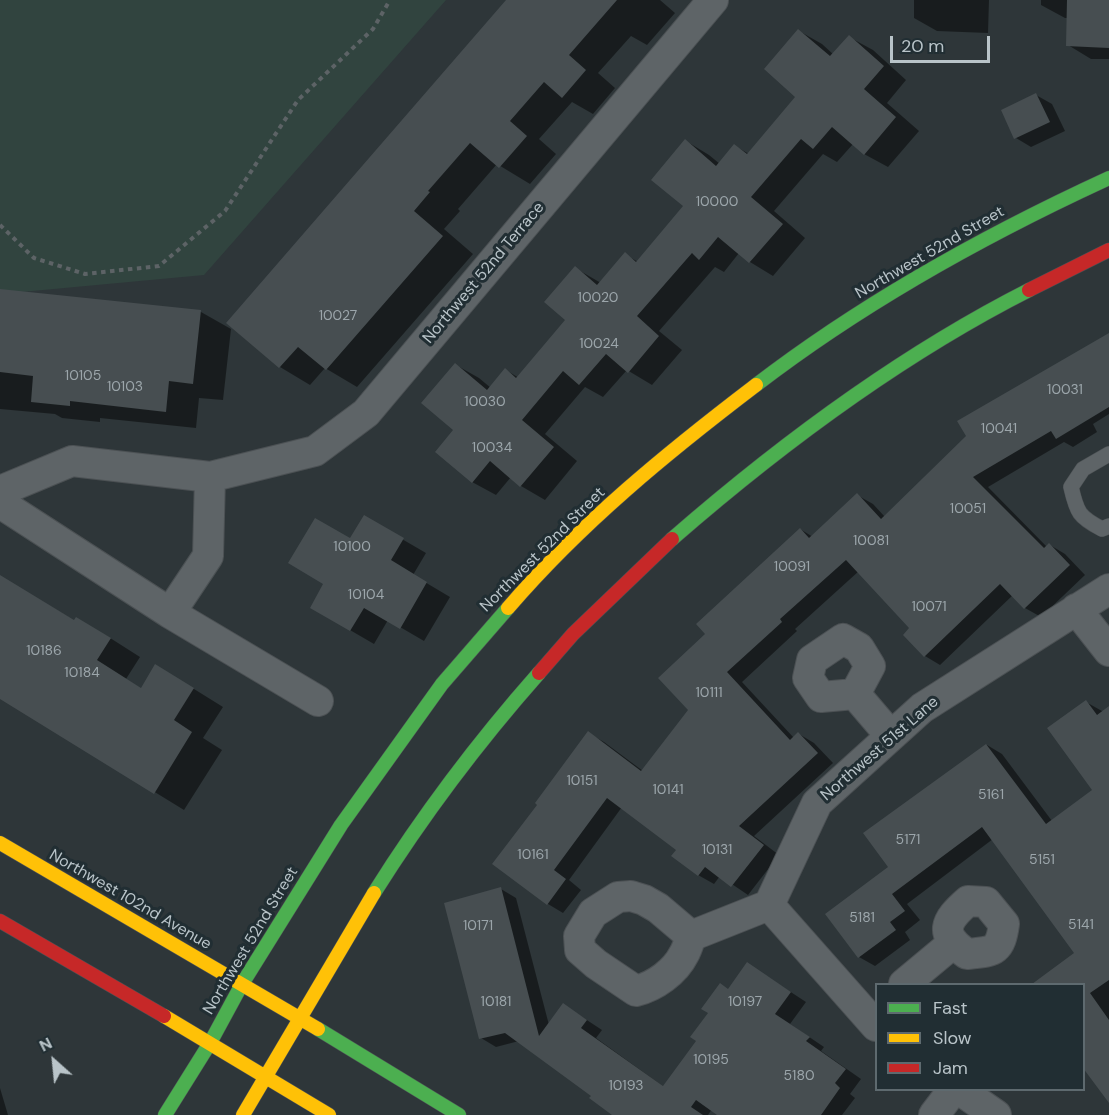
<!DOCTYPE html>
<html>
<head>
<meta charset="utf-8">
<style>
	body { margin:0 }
	#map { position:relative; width:1109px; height:1115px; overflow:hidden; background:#2e3639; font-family:"DM Sans",sans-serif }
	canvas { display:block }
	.legend { position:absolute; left:875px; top:983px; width:210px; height:108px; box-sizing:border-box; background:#212e33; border:2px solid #5e6a6f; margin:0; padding:8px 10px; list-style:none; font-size:18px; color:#b9c4c9 }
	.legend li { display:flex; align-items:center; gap:12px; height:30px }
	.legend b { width:30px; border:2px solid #5e6a6f }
	.north { position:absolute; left:24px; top:1031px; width:60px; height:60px; -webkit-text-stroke:4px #212e33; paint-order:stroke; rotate:333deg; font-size:16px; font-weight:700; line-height:24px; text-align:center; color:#b9c4c9 }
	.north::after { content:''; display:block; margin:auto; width:21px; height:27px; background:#b9c4c9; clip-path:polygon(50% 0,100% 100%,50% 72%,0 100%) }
	.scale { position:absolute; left:890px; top:36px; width:100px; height:27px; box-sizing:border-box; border:3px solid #b9c4c9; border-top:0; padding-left:8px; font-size:18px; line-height:21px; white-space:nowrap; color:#b9c4c9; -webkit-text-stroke:4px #212e33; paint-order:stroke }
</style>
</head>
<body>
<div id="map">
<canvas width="1109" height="1115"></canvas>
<ul class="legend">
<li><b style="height:8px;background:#4caf50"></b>Fast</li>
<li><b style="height:8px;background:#ffc107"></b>Slow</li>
<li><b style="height:8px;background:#c62828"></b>Jam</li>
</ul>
<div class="north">N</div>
<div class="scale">20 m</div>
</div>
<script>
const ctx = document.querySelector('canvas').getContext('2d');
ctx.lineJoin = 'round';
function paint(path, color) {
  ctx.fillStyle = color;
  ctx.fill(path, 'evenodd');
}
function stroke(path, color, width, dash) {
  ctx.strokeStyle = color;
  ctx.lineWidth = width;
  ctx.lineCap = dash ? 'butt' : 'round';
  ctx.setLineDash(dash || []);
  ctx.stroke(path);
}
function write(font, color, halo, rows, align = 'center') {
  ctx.font = font + ' "DM Sans",sans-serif';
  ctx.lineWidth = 6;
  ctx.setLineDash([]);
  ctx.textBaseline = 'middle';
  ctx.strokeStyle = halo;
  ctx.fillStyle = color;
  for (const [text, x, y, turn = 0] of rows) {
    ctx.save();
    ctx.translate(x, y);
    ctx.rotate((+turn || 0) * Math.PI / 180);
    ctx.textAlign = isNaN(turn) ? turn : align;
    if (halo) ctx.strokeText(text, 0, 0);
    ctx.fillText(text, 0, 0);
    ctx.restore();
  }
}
paint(new Path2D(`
	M0,0h446l-242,275 -204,19z`), '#31443f');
paint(new Path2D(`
	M509,0h151l15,13 -28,32 -16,-9 -33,37 17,15 -22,26 -21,-12 -33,37 17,15 -26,30 -33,-20 -39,45 2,2 -16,18 29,25 -116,133 -32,-19 -15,17 -30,-18z
	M914,0h75l-1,33 -51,-2 -23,-13z
	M1041,0h68v59h-18l-23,-14v-27h-3l-24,-13z
	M799,31l23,13 12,11 15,-18 24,13 33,30 -19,23 32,28 -31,36 -24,-13 -11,-10 -16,18 -14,-8 -49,57 31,27 -32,38 -23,-14 -11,-9 -15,19 -9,-5 -56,64 23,19 -30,35 -25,-15 -24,27 -18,-10 -40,47 32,27 -32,39 -24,-14 -10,-9 -15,18 -24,-13 -17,-52 1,-65 23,13 12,10 15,-18 13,8 48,-58 8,-52 26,15 24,-29 13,8 47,-56 1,-65 23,14 11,9 15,-18 14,8 48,-58z
	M1036,95l16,9 13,27 -34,16 -15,-9z
	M0,290l201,22 30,17 -8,71 -24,-2 -3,30 -96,-10v4l-38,-4 -7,-4 -55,-5z
	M1109,334v80l-16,10 4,8 -24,15 -9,-5 -76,45 59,60 3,-2 15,9 20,21 -44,42 -16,-9 -12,-13 -73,70 -15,-9 -13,-28 -53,-57 -64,58 2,2 -55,51 52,56 5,-4 15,9 19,20 -79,73 25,19 -31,40 -28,-19 -6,8 -16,-9 -20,-26 -56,-42 -53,73 12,10 -18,23 -15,-9 -54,-40 45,-60 49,-71 16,9 39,29 47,-61 17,-76 93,-105 13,8 44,-42 16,9 12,13z
	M364,517l62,36 -13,22 37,22 -26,44 -36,-21 -14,24 -62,-36z
	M0,576l75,45 32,15 33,21 -14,22 16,10 44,-5 37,23 -20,31 19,12 -38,60 -184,-113z
	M1086,702l23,13v385l-25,-116h-50l42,-30 -83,-115 -86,65 13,16 -15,12 5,8 -35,26 -16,-9 31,-90 97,-122 15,9 50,67 42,-30z
	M501,889l15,9 33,127 15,-20 38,25 -6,8 68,49 34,-46 50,-77 58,38 -16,22 34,23 -3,4 40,28 -11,15 5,4 -13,17h-122l-8,-6 -4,6h-94l-21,-20 -74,-54 -23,6 -15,-9z
	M0,1088l8,27h-8z`), '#0007');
paint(new Path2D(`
	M506,0h111l-48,55 17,15 -24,28 -18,-16 -34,39 17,15 -28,32 -29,-25 -42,48 2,1 -16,19 29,25 -117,134 -28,-23 -19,21 -53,-45z
	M1067,0h42v48l-43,-2z
	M798,29l32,27 19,-21 35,31 -20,23 32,28 -32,38 -32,-28 -19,22 -12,-10 -50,58 32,27 -34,39 -31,-26 -19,23 -7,-7 -55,63 22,20 -31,37 -22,-19 -27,31 -16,-14 -41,49 32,27 -34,40 -30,-26 -18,22 -37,-31 18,-22 -32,-27 34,-40 32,27 18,-22 11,10 49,-58 -21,-18 31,-36 22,19 28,-33 11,10 47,-56 -32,-26 34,-41 31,27 18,-22 13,10 48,-57 -31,-28z
	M1036,93l14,29 -36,17 -13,-29z
	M0,289l201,21 -8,74 -24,-3 -3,31 -96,-11v5l-39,-4 2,-26 -33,-4z
	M1109,333v74l-53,32 -5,-8 -78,46 71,71 5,-5 21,22 -46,44 -24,-25 -76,73 -21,-22 6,-7 -63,-68 -66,59 2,3 -55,50 63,68 8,-8 20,21 -79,73 25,19 -33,42 -26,-20 -7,9 -27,-20 5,-6 -69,-52 -53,72 12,9 -19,26 -55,-41 45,-59 -2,-2 53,-72 53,40 47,-61 -30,-32 47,-44 -9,-10 104,-96 9,10 48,-45 24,26 85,-83 -9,-15z
	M364,515l40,23 -13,22 36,22 -27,47 -36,-21 -14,23 -40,-23 13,-24 -35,-21 27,-45 35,20z
	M0,575l74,45 2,-3 35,21 -14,22 44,28 14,-24 39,24 -20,32 18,12 -38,62 -154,-95z
	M1086,700l11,15 12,-9v274l-19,13 19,27v83l-26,-35v-84h-51l42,-31 -92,-126 -90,67 13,17 -15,11 6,8 -38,28 -33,-44 63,-47 -25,-34 123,-89 60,80 46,-34 -45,-62z
	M501,887l38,149 24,-33 24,17 -6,8 82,58 33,-45 -6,-4 18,-24 -7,-4 19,-26 8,6 19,-27 44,30 -16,22 35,23 -4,4 40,28 -11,14 5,5 -19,27h-104l-21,-15 -5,7 12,8h-91l-23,-17 2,-2 -86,-63 -26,6 -35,-136z`), '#474e51');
const lane = new Path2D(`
	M1109,454l-26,15 -12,18c6,26 8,30 31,42l7,-3`);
const street = new Path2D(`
	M0,491l72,-30 138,16 105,-26 51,-38 347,-413
	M0,503l170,110 148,88
	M1076,609l33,42
	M170,613l38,-57 2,-79
	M855,694l15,-28 -11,-18 -16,-9 -31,21 -4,18 13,19 34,-3 35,41
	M968,901l18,1 18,22c-4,29 -11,27 -37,30 -29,-20 -22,-33 1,-53z
	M769,905l107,121
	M691,936l-33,-28 -14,-8 -13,-4 -13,1 -25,16 -14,23 1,14 16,14 40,27c19,-5 39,-19 48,-37 3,-5 5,-12 7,-18l78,-31 48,-102 105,-95 187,-119
	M904,984l48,-40
	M960,1090l36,25
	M934,1115l19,-25`);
const fast = new Path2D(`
	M756,385c108,-83 229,-150 353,-207
	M672,539c109,-95 227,-183 357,-249
	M374,893c49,-78 104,-151 165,-220
	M318,1029l141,86
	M165,1115l45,-72 32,-59 99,-159 101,-141 66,-76`);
const slow = new Path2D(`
	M508,608c73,-85 160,-156 248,-223
	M0,843l318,186
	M164,1016l165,99
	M243,1115l131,-222`);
const jam = new Path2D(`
	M1029,290l80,-40
	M539,673l34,-39 99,-95
	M0,921l164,95`);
stroke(lane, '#4c5154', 16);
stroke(street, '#4c5154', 32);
stroke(fast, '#4c5154', 15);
stroke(slow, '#4c5154', 15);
stroke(jam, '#4c5154', 15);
stroke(new Path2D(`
	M0,225l34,33 51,16 74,-8 66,-55 73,-111 75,-71 17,-29`), '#5d6366', 4, [4.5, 4.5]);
stroke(lane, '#5e6467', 15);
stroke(street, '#5e6467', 30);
stroke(fast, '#4caf50', 14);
stroke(slow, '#ffc107', 14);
stroke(jam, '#c62828', 14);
write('14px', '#9ca6ab', null, [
	["10000",717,202],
	["10020",598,298],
	["10027",338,316],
	["10024",599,344],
	["10105",83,376],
	["10103",125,387],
	["10031",1065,390],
	["10030",485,402],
	["10041",999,429],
	["10034",492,448],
	["10051",968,509],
	["10081",871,541],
	["10100",352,547],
	["10091",792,567],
	["10104",366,595],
	["10071",929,607],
	["10186",44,651],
	["10184",82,673],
	["10111",709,693],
	["10151",582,781],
	["10141",668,790],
	["5161",991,795],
	["5171",908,840],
	["10131",717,850],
	["10161",533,855],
	["5151",1042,860],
	["5181",862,918],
	["5141",1081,925],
	["10171",478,926],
	["10181",496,1002],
	["10197",745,1002],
	["10195",711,1060],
	["5180",799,1076],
	["10193",626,1086]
]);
write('16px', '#b9c4c9', '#212e33', [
	["Northwest 52nd Street",930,253,-30],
	["Northwest 52nd Terrace",484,273,-50],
	["Northwest 52nd Street",543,550,-45],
	["Northwest 51st Lane",880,749,-41],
	["Northwest 102nd Avenue",130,900,30],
	["Northwest 52nd Street",251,941,-59]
]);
</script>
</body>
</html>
